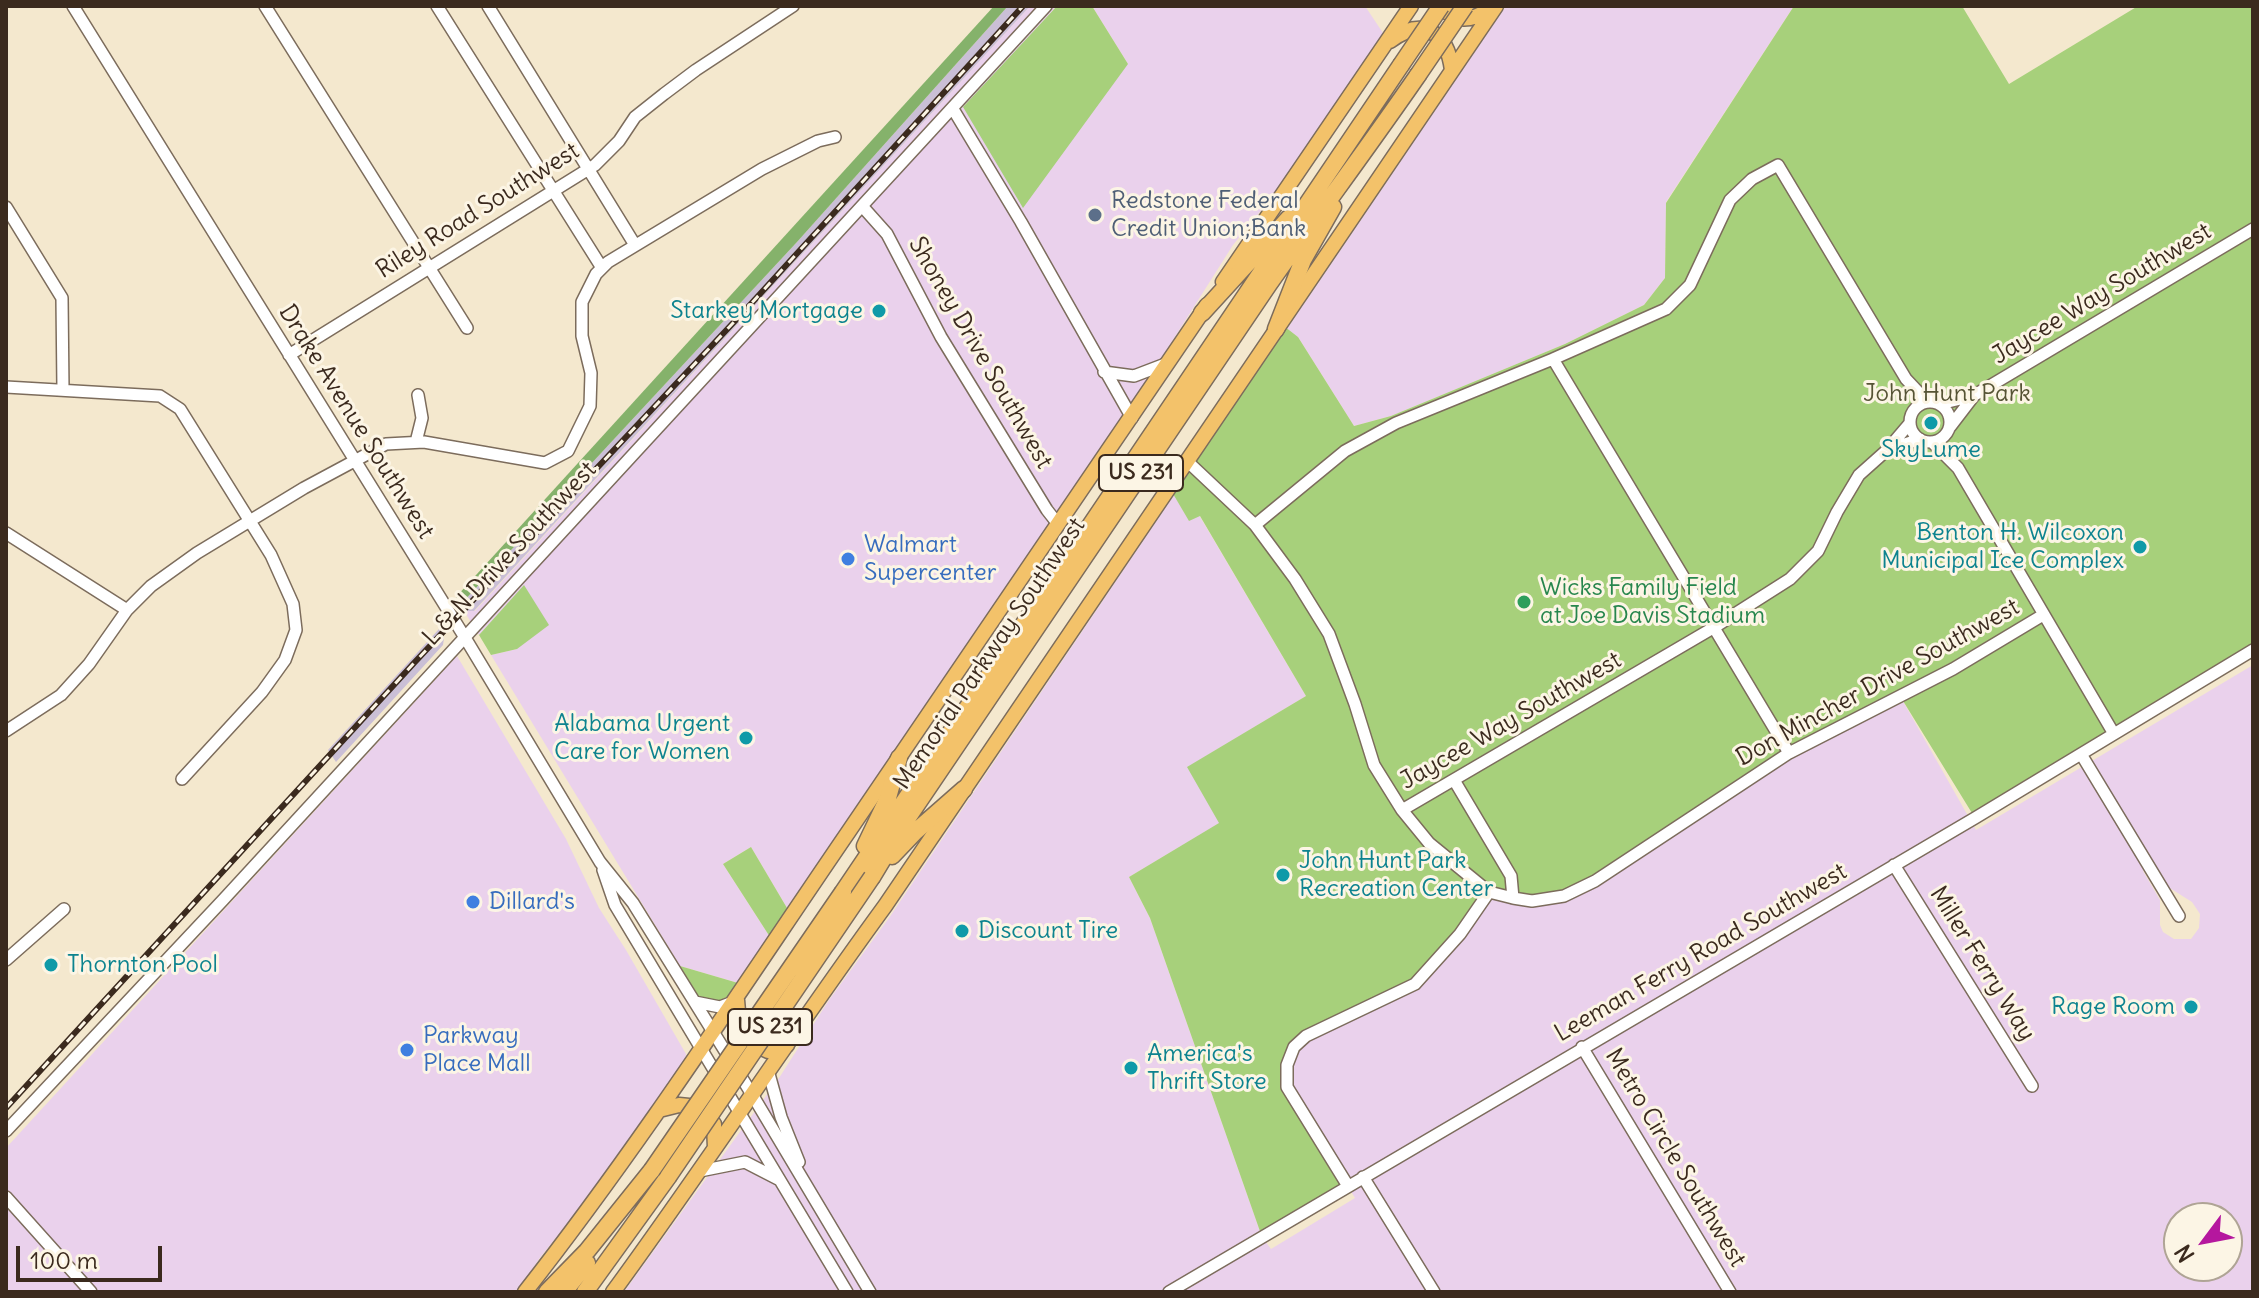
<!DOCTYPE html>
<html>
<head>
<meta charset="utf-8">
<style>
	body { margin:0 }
	#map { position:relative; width:2259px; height:1298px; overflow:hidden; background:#f4e8ce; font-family:Delius,sans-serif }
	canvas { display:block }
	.frame { position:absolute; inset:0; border:8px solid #3b2a1e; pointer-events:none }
	.north { position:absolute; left:2163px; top:1202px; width:80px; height:80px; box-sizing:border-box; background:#fcf5e5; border:2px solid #afa495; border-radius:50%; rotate:238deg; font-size:22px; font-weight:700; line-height:32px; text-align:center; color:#3b2a1e }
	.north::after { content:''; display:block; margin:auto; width:28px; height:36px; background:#b5179e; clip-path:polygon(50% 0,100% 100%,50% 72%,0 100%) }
	.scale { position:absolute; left:16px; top:1246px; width:146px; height:36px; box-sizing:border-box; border:4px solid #3b2a1e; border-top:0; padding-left:10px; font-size:24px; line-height:28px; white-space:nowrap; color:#3b2a1e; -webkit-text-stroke:6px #fcf5e5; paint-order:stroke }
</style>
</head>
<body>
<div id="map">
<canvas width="2259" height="1298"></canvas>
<div class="frame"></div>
<div class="north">N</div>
<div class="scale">100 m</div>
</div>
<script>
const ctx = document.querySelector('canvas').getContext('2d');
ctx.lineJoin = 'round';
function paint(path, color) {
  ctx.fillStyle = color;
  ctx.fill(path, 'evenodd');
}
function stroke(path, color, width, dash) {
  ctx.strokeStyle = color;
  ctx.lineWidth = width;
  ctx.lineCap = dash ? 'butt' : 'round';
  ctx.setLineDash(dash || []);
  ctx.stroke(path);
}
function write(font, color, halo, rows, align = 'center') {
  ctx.font = font + ' Delius,sans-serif';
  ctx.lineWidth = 6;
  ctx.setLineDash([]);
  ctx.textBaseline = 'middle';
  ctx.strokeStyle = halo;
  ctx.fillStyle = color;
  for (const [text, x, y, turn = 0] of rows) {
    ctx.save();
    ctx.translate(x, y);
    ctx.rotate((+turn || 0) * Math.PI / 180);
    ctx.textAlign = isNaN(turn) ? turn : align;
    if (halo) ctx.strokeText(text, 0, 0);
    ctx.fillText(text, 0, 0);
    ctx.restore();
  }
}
paint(new Path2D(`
	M1030,6h27l-93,101 164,-43 -36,-58h273l18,27 -94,143 -56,69 -98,155 -348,508 -36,-61 -28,17 47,73 -32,46 -58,-17 -189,-311 26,-6 7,-63 -45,49 -15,-24h11z
	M1506,6h288l-128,196 -1,76 -21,27 -79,39 -174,72 -37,10 -56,-89 -11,-8z
	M1174,495l15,25 10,-5 107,181 -118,71 32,56 -91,54 21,41 112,319 9,12 84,-51 -68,-111 7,-40 195,-155 300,-139 111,-57 76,134 277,-165v627h-1629l155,-214 50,-78 60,-82zM2153,865l12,20 27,17 8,12 -1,14 -8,11h-17l-11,-7 -3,-7v-25l-17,-29zM2179,1218h48v48h-48z
	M457,656l109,183 33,69 27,42 60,104 -1,8 -65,96 -81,101 -21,33h-512v-144z`), '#ead1ec');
paint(new Path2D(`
	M1008,6h22l-556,605h-10l-3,-7 336,-362z
	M439,629l5,9 -1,7 -107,117 -8,-12z`), '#cabfd6');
paint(new Path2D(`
	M1057,6h35l36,58 -105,144 -60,-101z
	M1794,6h168l47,78 129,-78h115v646l-278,166 -75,-122 -111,57 -194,128 -63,20 -43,-9 -74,92 -121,63 -7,40 61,99 -86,51 -112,-319 -21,-41 90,-54 -32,-56 119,-71 -106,-180 -11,5 -20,-34 111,-164 18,14 56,89 37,-10 174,-72 79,-39 21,-27 1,-75z
	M524,585l25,40 -32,24 -26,6 -12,-20z
	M751,847l36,61 -17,29 -47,-73z
	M680,966l58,17 -9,13 -15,7 -15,-6z`), '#a7d07b');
paint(new Path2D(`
	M994,6h14l-211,236 -336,362 -5,-7z`), '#85b26b');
const minor = new Path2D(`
	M73,6l391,630 136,226 33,41 120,193 117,196
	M265,6l202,322
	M437,6l165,262
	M488,6l147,239
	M953,109l68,113 111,196
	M862,206l25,28 54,103 106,173 11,14
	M6,207l56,91 1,92
	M289,355l306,-190 24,-24 16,-24 29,-23 32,-24 97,-64
	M1553,359l113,-50 24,-24 40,-85 22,-21 26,-14 128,214 17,18 10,5
	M1104,372l30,4 34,-13
	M6,387l154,9 20,13 91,146 22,49 3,26 -11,30 -23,32 -80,87
	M1910 422a20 20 0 1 1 40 0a20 20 0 1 1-40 0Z
	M1940,404l33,-8 280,-167
	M1950,427l23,-30
	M416,442l6,-24 -4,-23
	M1932,442l26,26 156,266
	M1887,450l33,-11
	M1187,461l68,64 40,54 34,55 26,70 19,61 28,45 27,33 60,49 24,6 19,3 32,-5 31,-15 194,-128 164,-84 90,-54
	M1255,525l90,-74 51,-28 157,-64 236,394
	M6,533l121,77
	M6,731l55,-36 28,-31 38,-54 24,-24 46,-33 107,-65 82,-44 38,-2 121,21 23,-12 22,-45 1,-33 -9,-37v-34l14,-28 12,-12 154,-93 56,-28 17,-4
	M2081,754l98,162
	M1454,780l57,96 2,22
	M1402,810l311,-182 77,-49 28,-28 19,-39 22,-37 28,-25 23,-27
	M1894,865l138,221
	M603,870l12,35 232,387
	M6,960l58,-51
	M695,1002l25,5 13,-5
	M1582,1047l148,245
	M769,1074l12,43 18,45
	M6,1131l217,-231 823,-894
	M700,1171l45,-9 33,17
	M1363,1177l71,115
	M1348,1186l-61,-99v-22l7,-18 12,-11 109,-52 45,-50 29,-42
	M6,1197l85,95
	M1169,1292l806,-474 278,-168`);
const major = new Path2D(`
	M1440,6c16,17 31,15 49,4
	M1390,41c33,-25 57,-9 62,29
	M1223,282l188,-276
	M737,1000c1,22 9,43 31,51l19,-6
	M659,1110l20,-5 20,2 15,17 1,24
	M525,1292c116,-148 218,-306 324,-461 118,-176 240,-350 358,-526
	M613,1292c93,-127 179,-259 272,-386l611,-900`);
const highway = new Path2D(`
	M1202,313l87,-95
	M1276,329l27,-69 30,-53
	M865,846l23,-48 11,-40
	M892,856l23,-24 49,-43
	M872,877l35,-58 362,-535c49,-70 100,-138 149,-209
	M843,892l558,-827
	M547,1292l40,-41 65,-81
	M564,1292l23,-29
	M585,1292l83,-115`);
stroke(minor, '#7c6c5c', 14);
stroke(major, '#7c6c5c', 17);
stroke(highway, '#7c6c5c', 19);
stroke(minor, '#fff', 11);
stroke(major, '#f3c26a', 14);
stroke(highway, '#f3c26a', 16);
const rail = new Path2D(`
	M6,1108l408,-445 335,-357 274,-300`);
stroke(rail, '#3b2a1e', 6);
stroke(rail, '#fcf5e5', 3, [9]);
const highwayBridge = new Path2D(`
	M1401,65l40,-59
	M1418,75l47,-69
	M652,1170l191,-278
	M668,1177l204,-300`);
stroke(highwayBridge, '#7c6c5c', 19, []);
stroke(highwayBridge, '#f3c26a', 16);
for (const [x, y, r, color] of [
	[1095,215,8,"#5c6f8a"],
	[879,311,8,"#0f9aa8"],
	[1931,423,8,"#0f9aa8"],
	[2140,547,8,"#0f9aa8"],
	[848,559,8,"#3f7fe0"],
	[1524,602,8,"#2e9e5b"],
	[746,738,8,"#0f9aa8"],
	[1283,875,8,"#0f9aa8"],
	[473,902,8,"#3f7fe0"],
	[962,931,8,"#0f9aa8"],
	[51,965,8,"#0f9aa8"],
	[2191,1007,8,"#0f9aa8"],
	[407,1050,8,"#3f7fe0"],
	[1131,1068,8,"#0f9aa8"]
]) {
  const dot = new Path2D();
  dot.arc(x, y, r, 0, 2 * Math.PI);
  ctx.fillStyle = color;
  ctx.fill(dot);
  stroke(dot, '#fcf5e5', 3);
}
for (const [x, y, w] of [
	[1141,473,84],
	[770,1027,84]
]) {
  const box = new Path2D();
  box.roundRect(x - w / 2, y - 18, w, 36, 6);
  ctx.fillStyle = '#fcf5e5';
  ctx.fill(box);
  stroke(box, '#3b2a1e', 2);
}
write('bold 22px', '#3b2a1e', null, [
	["US 231",1141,473],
	["US 231",770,1027]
]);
write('24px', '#4e5e75', '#fcf5e5', [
	["Redstone Federal",1111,201],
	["Credit Union;Bank",1111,229]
], 'left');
write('24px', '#3b2a1e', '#fcf5e5', [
	["Riley Road Southwest",478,211,-32],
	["Jaycee Way Southwest",2102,294,-31],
	["Shoney Drive Southwest",980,353,60],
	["Drake Avenue Southwest",356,422,58],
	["L & N Drive Southwest",510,554,-47],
	["Memorial Parkway Southwest",990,654,-56],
	["Don Mincher Drive Southwest",1878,683,-29],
	["Jaycee Way Southwest",1511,721,-30],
	["Leeman Ferry Road Southwest",1701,953,-30],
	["Miller Ferry Way",1982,964,58],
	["Metro Circle Southwest",1675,1158,59]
]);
write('24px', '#0d838f', '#fcf5e5', [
	["Starkey Mortgage",863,311],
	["SkyLume",1931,450,"center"],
	["Benton H. Wilcoxon",2124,533],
	["Municipal Ice Complex",2124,561],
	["Alabama Urgent",730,724],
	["Care for Women",730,752],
	["John Hunt Park",1299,861,"left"],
	["Recreation Center",1299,889,"left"],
	["Discount Tire",978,931,"left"],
	["Thornton Pool",67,965,"left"],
	["Rage Room",2175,1007],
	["America's",1147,1054,"left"],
	["Thrift Store",1147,1082,"left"]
], 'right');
write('24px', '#565435', '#fcf5e5', [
	["John Hunt Park",1947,394]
]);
write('24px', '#366cbe', '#fcf5e5', [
	["Walmart",864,545],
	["Supercenter",864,573],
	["Dillard's",489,902],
	["Parkway",423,1036],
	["Place Mall",423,1064]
], 'left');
write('24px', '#27864d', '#fcf5e5', [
	["Wicks Family Field",1540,588],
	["at Joe Davis Stadium",1540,616]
], 'left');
</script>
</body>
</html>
